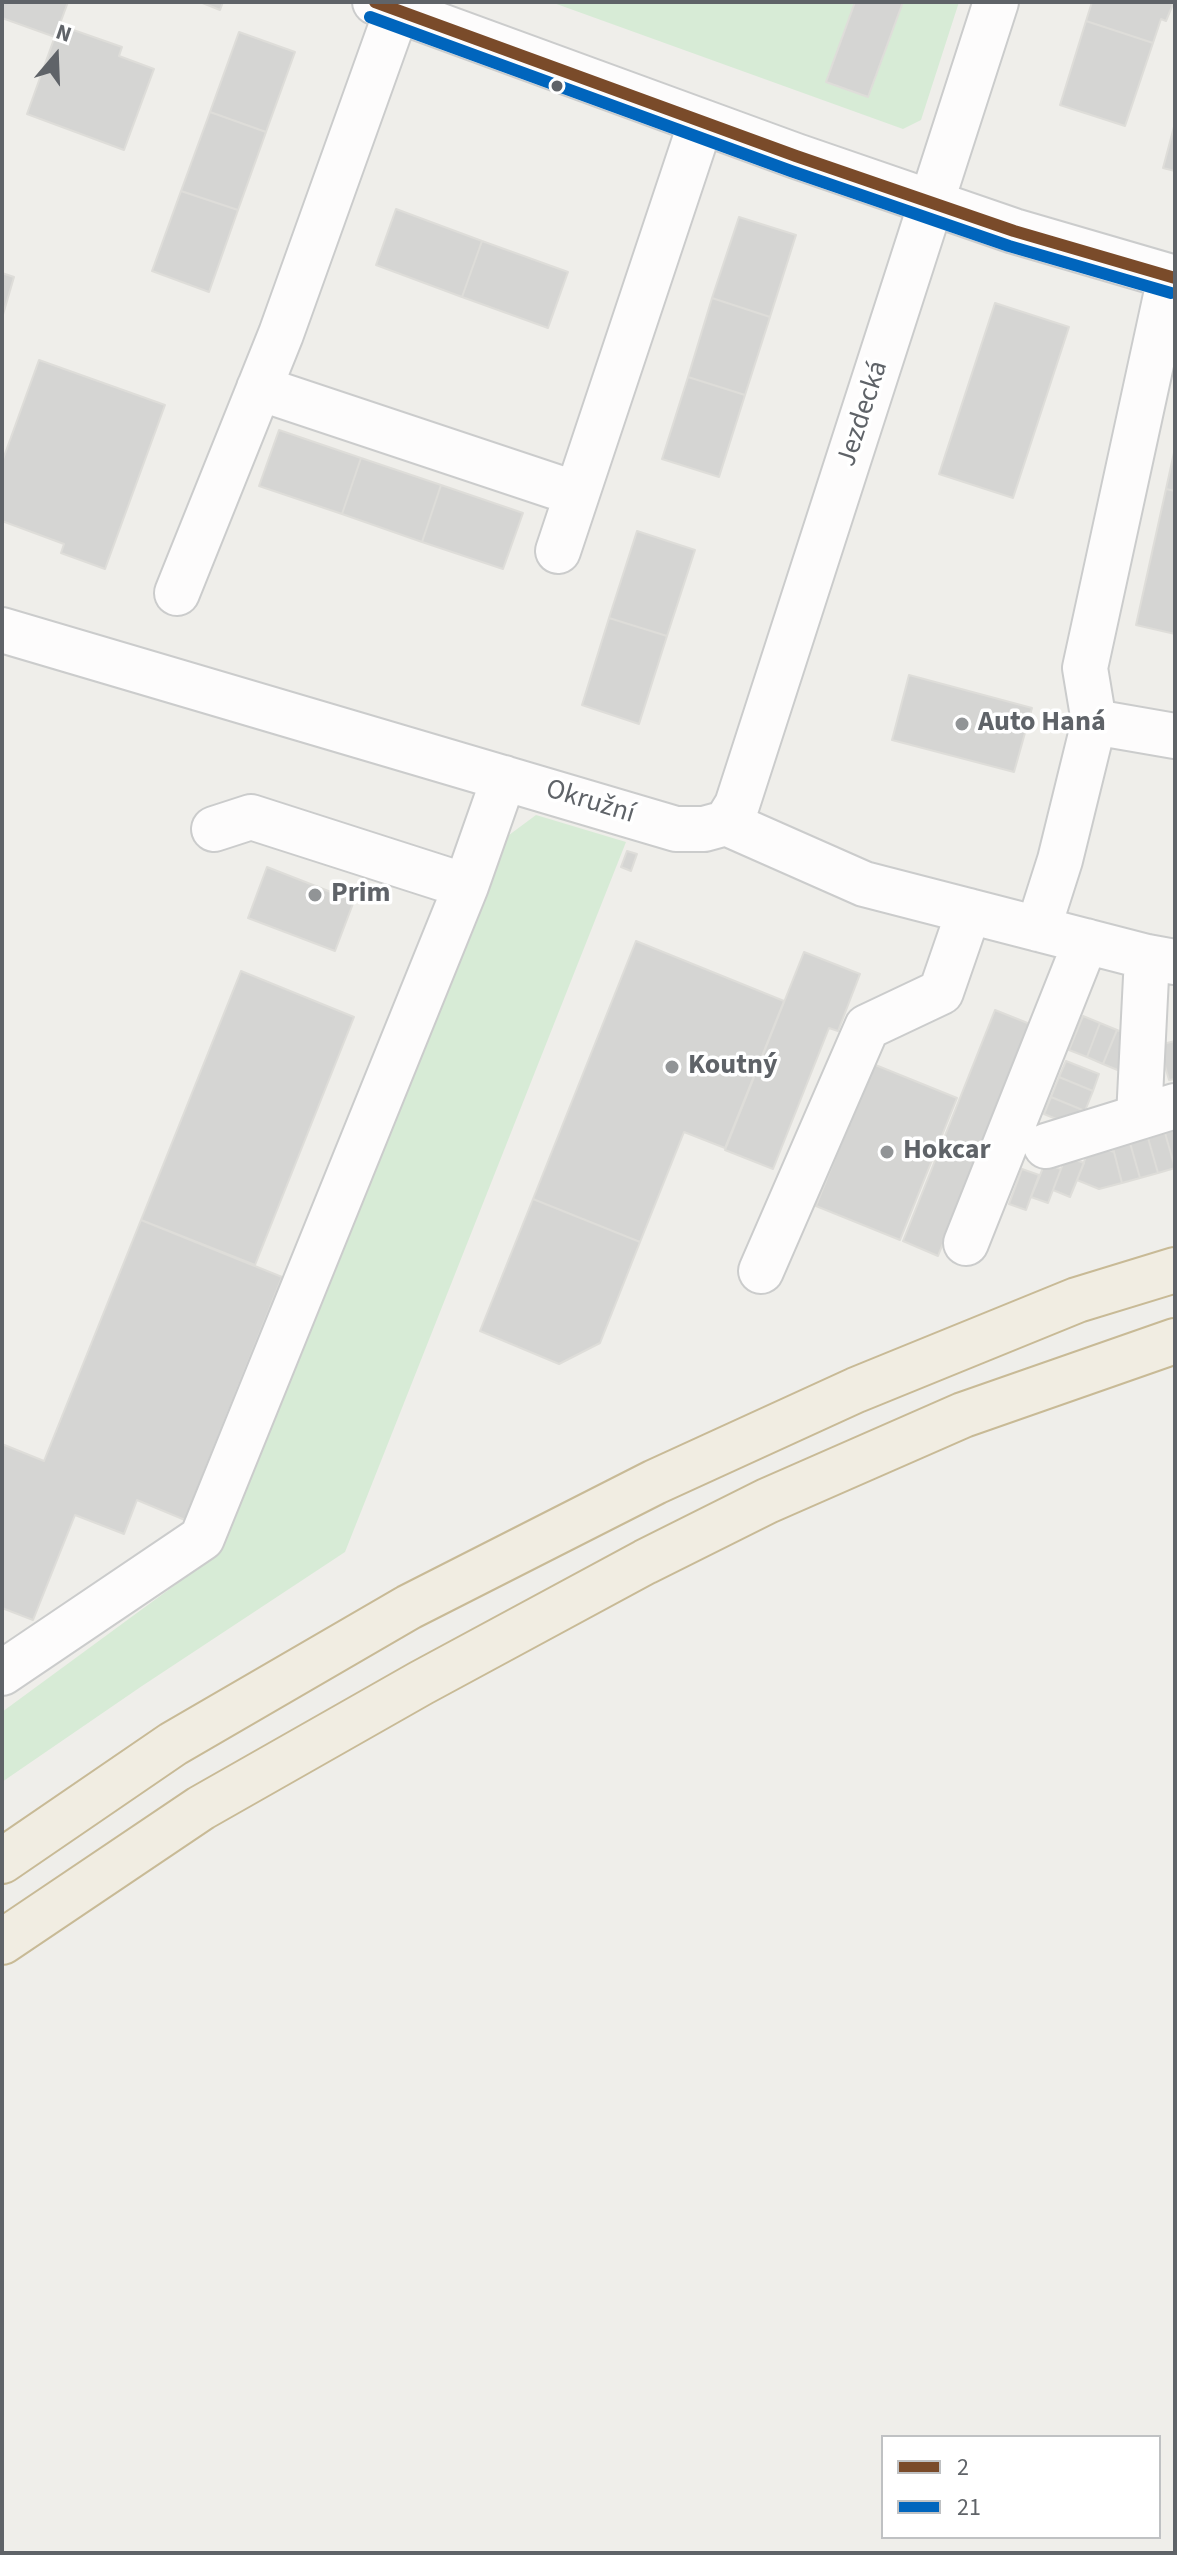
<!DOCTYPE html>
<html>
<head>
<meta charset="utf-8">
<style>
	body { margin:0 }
	#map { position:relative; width:1177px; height:2555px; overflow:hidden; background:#efeeea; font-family:"Source Sans 3",sans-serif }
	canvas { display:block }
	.frame { position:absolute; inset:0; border:4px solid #5f6368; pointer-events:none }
	.legend { position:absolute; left:881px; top:2435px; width:280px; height:104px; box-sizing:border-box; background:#fff; border:2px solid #bfc1c3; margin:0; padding:10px 14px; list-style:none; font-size:24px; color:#5f6368 }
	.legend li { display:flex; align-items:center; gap:16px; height:40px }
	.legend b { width:40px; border:2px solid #bfc1c3 }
	.north { position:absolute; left:16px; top:16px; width:80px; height:80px; -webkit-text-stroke:6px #fff; paint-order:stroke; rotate:19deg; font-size:22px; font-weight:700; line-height:32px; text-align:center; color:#5f6368 }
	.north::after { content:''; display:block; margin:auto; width:28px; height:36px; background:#5f6368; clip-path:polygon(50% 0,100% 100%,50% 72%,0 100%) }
</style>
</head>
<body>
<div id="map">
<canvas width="1177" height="2555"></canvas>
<div class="frame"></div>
<ul class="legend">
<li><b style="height:10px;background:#7a4b2a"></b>2</li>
<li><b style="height:10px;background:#0065bd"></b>21</li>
</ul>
<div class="north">N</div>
</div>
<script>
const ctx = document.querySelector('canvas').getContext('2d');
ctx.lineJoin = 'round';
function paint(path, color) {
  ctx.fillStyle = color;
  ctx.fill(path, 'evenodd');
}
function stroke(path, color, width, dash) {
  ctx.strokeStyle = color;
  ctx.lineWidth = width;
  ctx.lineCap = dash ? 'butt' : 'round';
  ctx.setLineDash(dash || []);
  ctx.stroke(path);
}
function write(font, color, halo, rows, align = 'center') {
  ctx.font = font + ' "Source Sans 3",sans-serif';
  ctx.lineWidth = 7;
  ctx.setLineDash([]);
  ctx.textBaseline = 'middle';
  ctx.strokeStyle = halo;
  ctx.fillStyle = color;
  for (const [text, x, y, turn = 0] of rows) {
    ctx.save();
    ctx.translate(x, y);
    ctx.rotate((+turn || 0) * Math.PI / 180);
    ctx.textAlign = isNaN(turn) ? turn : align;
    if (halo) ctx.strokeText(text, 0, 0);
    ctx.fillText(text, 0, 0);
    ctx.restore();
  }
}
paint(new Path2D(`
	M551,2h408l-38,118 -18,9z
	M536,815l90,27 -281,710 -203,134 -140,96v-70l218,-160 289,-717z`), '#d7ebd6');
const building = new Path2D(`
	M2,2h66l-13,35 -53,-19z
	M200,2h23l-3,8z
	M855,2h48l-35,95 -42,-15z
	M1092,2h75l6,2 -7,17 -5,-2 -8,24 -67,-22z
	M1086,21l67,22 -28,83 -65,-21z
	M59,25l63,22 -3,9 35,13 -30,81 -97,-36z
	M239,32l56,20 -29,80 -56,-20z
	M210,112l56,20 -28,78 -57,-19z
	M1175,123v48l-12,-3z
	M181,191l57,19 -29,82 -57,-21z
	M396,209l86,32 -20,56 -86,-32z
	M739,217l57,18 -26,82 -58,-19z
	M482,241l86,31 -20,56 -86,-31z
	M2,273l12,4 -12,41z
	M712,298l58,19 -25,78 -57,-18z
	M995,303l74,24 -56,171 -74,-24z
	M39,360l126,45 -60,164 -44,-16 3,-9 -62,-23v-59z
	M688,377l57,18 -26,82 -57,-18z
	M279,430l82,28 -19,56 -83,-28z
	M1175,448v43l-9,-2z
	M361,458l80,27 -19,57 -80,-28z
	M441,485l82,28 -20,56 -81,-27z
	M1166,489l9,2v143l-39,-9z
	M637,531l58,19 -28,86 -58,-18z
	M609,618l58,18 -28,88 -57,-19z
	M909,675l123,33 -18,64 -122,-32z
	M627,851l10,3 -6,17 -10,-4z
	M267,867l87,34 -19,50 -87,-33z
	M636,941l148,60 -59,147 -41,-16 -44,110 -107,-43z
	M804,952l56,22 -22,57 -9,-3 -56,141 -48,-19z
	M241,971l113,46 -99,248 -114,-45z
	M995,1010l35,14 -92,232 -35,-15z
	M1083,1016l17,7 -13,34 -18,-7z
	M1100,1023l17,7 -14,34 -16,-7z
	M1117,1030l17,7 -14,34 -17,-7z
	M1175,1041v38l-6,1 -10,-35z
	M1066,1061l33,13 -6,17 -34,-14z
	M873,1064l84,34 -57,142 -84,-34z
	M1059,1077l34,14 -8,20 -34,-14z
	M1051,1097l34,14 -7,17 -34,-14z
	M1175,1130v38l-10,-35z
	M1165,1133l10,35 -17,5 -10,-35z
	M1148,1138l10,35 -18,5 -10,-35z
	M1130,1143l10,35 -18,5 -9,-35z
	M1091,1144l23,8 8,31 -23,6 -22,-9z
	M1066,1156l18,7 -14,34 -17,-7z
	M1045,1163l16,6 -13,34 -17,-6z
	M1022,1169l17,6 -13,35 -17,-6z
	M533,1199l107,43 -40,101 -41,21 -79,-33z
	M141,1220l141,57 -97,243 -48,-20 -13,34 -49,-19 -42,105 -31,-12v-164l42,17z`);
paint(building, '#d5d5d3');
stroke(building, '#deddd9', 2);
const minor = new Path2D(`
	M375,2l421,154 218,75 161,47
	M259,388l318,106
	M558,551l143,-429
	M177,593l104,-259 116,-324
	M2,630l674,199h28l22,-6 138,61 283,73 28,5
	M1094,722l81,14
	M726,823l11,-18 259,-803
	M214,829l37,-12 215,69
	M1038,929l22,-69 34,-138 -9,-54 85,-391
	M1139,1117l8,-160
	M1046,1146l129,-40
	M966,1243l120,-302
	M761,1271l106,-244 74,-35 28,-81
	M2,1673l200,-135 264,-652 38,-108`);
const highway = new Path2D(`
	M2,1861l171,-117 236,-137 246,-125 201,-92 221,-90 98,-30
	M2,1942l199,-134 220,-125 224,-121 122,-61 196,-86 212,-74`);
stroke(minor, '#cbcccc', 48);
stroke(highway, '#c8ba96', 48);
stroke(minor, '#fdfcfc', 44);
stroke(highway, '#f1ede2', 44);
stroke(new Path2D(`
	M375,2l421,154 218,75 161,47`), '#7a4b2a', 12);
stroke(new Path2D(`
	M370,17l421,154 218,75 162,47`), '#0065bd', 12);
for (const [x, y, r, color] of [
	[557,86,7,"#5f6368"],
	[962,724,8,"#919496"],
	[315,895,8,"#919496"],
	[672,1067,8,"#919496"],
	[887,1152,8,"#919496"]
]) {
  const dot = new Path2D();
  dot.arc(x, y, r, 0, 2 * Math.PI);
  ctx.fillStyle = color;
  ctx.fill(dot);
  stroke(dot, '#fff', 3);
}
write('28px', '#5f6368', '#fff', [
	["Jezdecká",864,414,-72],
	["Okružní",590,803,17]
]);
write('bold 28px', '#5f6368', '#fff', [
	["Auto Haná",978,724],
	["Prim",331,895],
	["Koutný",688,1067],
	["Hokcar",903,1152]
], 'left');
</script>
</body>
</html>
